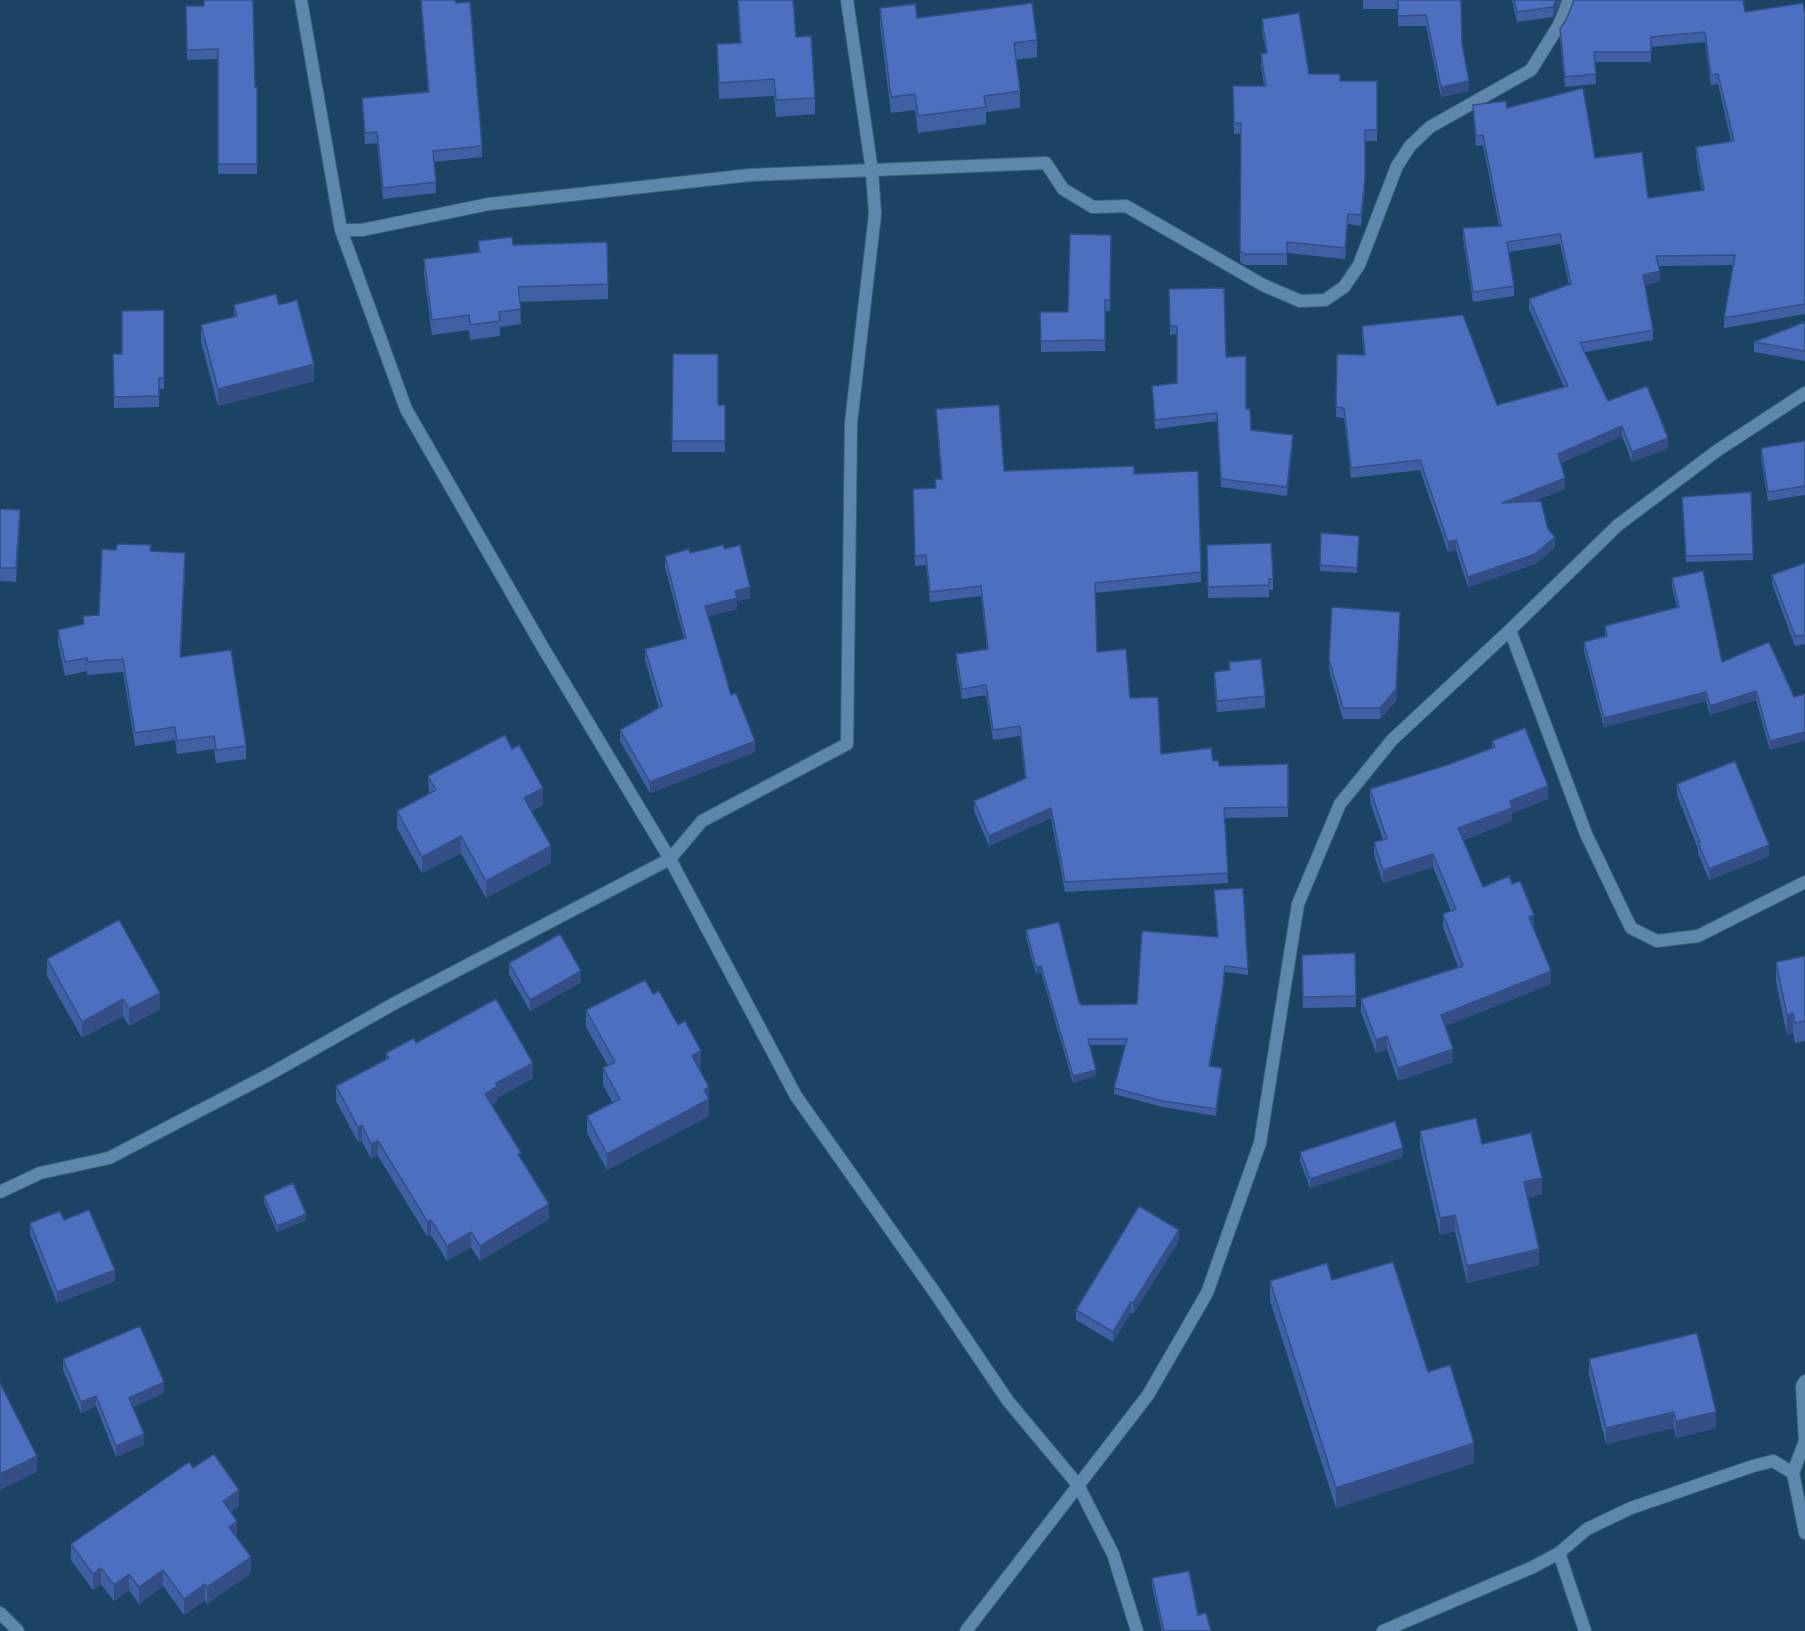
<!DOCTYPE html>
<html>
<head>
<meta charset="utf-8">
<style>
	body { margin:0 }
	canvas { display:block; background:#1b4464 }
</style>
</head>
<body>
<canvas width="1805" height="1631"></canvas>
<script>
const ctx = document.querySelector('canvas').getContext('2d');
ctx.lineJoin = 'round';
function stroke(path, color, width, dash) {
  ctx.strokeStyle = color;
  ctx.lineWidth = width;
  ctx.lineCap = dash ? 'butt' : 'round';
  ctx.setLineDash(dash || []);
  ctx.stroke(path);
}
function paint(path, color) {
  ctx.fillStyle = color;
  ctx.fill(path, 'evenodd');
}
const service = new Path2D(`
	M1559,1553l26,78`);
const minor = new Path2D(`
	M301,0l40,230 65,179 136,237 128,213 126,237 137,194 75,111 70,84 35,69 24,77
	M341,230h21l127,-26 261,-29 296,-12 17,26 30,18 33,-1 137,79 37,16 25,-1 19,-13 15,-22 38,-99 13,-20 20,-19 101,-57 28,-45 10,-25
	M1510,630l76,204 45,94 26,13 41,-5 107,-54
	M0,1192l40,-19 69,-15 161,-84 125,-71 275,-144 32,-38 145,-77 4,-321 24,-209 -3,-43 -25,-171
	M1793,1473l12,-32 -3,-55 3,-5
	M0,1613l18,18
	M966,1631l182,-236 59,-102 53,-150 38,-239 42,-100 52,-64 118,-110 108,-105 100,-75 87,-57
	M1383,1631l150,-64 26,-14 28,-24 44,-21 122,-42 20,-5 20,12 12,60`);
stroke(service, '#3e627c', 14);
stroke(minor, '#3e627c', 14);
stroke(service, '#5e88ab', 12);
stroke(minor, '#5e88ab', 12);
paint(new Path2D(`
	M421,0h34l27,146v11l-48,5 2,31 -53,6 -6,-56 -12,1 -3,-46 66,-6z
	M737,0l59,37 19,61v16l-39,3 -2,-21 -55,3 -2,-39v-16l23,-1z
	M1363,0h98l1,44 7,47 -28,6 -15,-71h-28v-17h-35z
	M1512,0h49l-8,17 -36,5z
	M186,6h18l51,81h2v87h-39v-115l-31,1z
	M880,8l37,10 120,22v17l-21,3 4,31v17l-34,4v12l-68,9 -3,-23 -24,3 -11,-88z
	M1745,12l60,3v299l-81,14v-10l9,-53 -74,1 1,15 -15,4 8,45v10l-68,12 23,49 60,47 -36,14 -10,-26 -61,27 4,26 -33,13 16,27 7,18 -20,17 -67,23 -12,-37 -8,2 -28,-82 -69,8 -7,-60 -8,-1 1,-63 27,1 -2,-19v-10l135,79 67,-18 -35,-78v-10l40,-15 -9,-40 -51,8 5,34v10l-41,6 -10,-64v-10l36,-2 -16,-81 -7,1 -3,-31v-10l34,3 88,50 53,40 54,-8 -6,-33v-10l35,-6 -13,-57 -7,1 -6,-43 -54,5v15h-56l1,22 -31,3 -5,-48v-10z
	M1262,19l47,55 31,7h37v60h-12v48l-4,37 -13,-2 -3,35 -58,-6v12h-42l-5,-3 1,-128h-7l-1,-48h31l-3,-21v-11l5,-1 -4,-23z
	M1111,235l-1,76h-5v40l-64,1 -1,-40h28z
	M478,241l35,4 95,39v15l-88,3 1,22 -21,3v9l-30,4 -1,-10 -37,5 -8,-61v-15l54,-7z
	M1169,289l57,68 20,52 5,21 42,13 -6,53 -66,-9 -4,-66 -62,8 -3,-43 25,-3v-49l-7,1z
	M234,305h45l35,76 -96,25 -17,-64v-17l33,-8z
	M164,310v79h-5v18l-45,1 -1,-54h9z
	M1805,322v39l-51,-9v-10z
	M673,354l45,51h7v47h-53z
	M936,409l68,62 130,3 64,-3 3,111 -106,11 2,59 33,46 31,56 52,7 6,5 69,-2v53l-63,1 3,65 -163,9 -14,-74 -62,28 -15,-35v-10l51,-22 -5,-43 -27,4 -7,-45 -24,4 -6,-35v-10l31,-5 -6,-53 -51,6 -4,-37 -11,1 -2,-77 22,-1v-9h6z
	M1805,441v54l-37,6 -7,-43v-10z
	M1751,492l2,68 -67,2 -4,-60z
	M0,509l20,14 -4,59 -16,-1z
	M1321,533l38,3 -2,37 -37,-2z
	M1207,545l66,34v11h-4v7l-61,1z
	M725,549l25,49 -13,3v8l-29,7 23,79 24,57 -105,41 -30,-52v-11l39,-22 -14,-48v-11l39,-11 -19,-71v-11z
	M151,551l34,15 -4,91 65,89v13l-30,4 -2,-14 -37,5 -2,-14 -40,6 -12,-74 -36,3v-4l-22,5 -7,-33v-13l25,-6v-8l16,-1z
	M1805,563v81l-10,2 -23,-62v-9z
	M1672,578l50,84 72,35 -24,53 -14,-50 -46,15 -4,-14 -102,26 -20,-76v-9l21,-6v-10l72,-19 -5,-20z
	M1400,623l-4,78 -16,18h-37l-14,-49v-11z
	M1229,662l36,34v12l-48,4 -3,-29v-11l15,-2z
	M1492,741l56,58 -36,14v8l-49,19 20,47 29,-3 22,44 17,56 -106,42 8,36 -55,19 -11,-32 -11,4 -15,-41v-13l97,-32 -15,-40v-13l8,-3 -18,-44 -50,16 -9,-28v-13l9,-2 -13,-38v-13l77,-24 45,-17z
	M428,776l115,29 -12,6 20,52 -65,35 -25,-45 -39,20 -25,-45v-17l32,-17z
	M1677,784l92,72 -60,24 -11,-27v-4l-21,-54z
	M1214,890l34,79v6l-23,-3 -3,28 -12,66 12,9 -6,41 -53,-9 -49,-13v-6l11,-43h-35l6,31 -23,7 -32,-111 -5,2 -10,-37v-7l55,75 56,-1 80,-67z
	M1355,953l1,54 -53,1 -1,-53z
	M1805,956v85l-10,2 -2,-10 -6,2 -11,-53v-20z
	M47,959l113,50 -31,17 -6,-10 -41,22 -35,-62z
	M509,963l72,19 -51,29 -21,-37z
	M653,994l48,74 -2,1 10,47 -102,54 -20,-37v-17l26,-13 -10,-18v-17l5,-2 -22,-39v-17z
	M416,1043l117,35 -36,20v3l-5,4 29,54 28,60 -69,42 -9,-14 -24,14 -16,-26 -4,1 -49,-80 -7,3 -9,-18 -4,1 -22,-41v-15l50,-27v-6z
	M1420,1131l62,13 60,50 -15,4 12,67 -72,18 -12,-52 -15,4 -20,-88z
	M1300,1152l103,5 -93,31 -10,-27z
	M264,1196l42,24 -29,12 -13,-30z
	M64,1220l51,61 -58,22 -27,-69v-11z
	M1179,1241l-46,73 -2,-2 -18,30 -37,-22v-10z
	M1332,1280l96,92 46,91 -138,45 -66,-207v-20z
	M63,1359l101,34 -31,14 11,38 -28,12 -20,-51 -15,7 -18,-43z
	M1589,1359l127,69 -40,10 -2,-10 -68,16 -17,-69z
	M193,1468l46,38 -8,6 6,26 14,35 -44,31 -2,-4 -21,15 -21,-29 -24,18 -10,-14 -15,11 -13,-17 -8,6 -22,-30v-16z
	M1152,1578l46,37 13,16h-49l-10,-45z`), '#415fa5');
paint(new Path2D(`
	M1556,0h5l-8,17v-10z
	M1469,81v10l-28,6v-10z
	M1365,178v11l-4,37v-11z
	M1348,214v10l-3,35v-11z
	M1660,271v10l-17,4v-10z
	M314,364v17l-96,25v-17z
	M1622,426v10l-64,28v-10z
	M1293,435v8l-6,53v-9z
	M1668,438v10l-36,14v-10z
	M1565,478v11l-63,24v-10z
	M20,510v13l-4,59v-14z
	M1555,537v10l-20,17 -67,23v-10z
	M1456,540v10l-8,2v-10z
	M185,553v13l-5,105v-14z
	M750,587v11l-13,3v8l-32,8v-11l30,-15z
	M1400,612l-4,89 -16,18v-11z
	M1756,691v9l-46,15v-9z
	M1706,692v9l-102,26v-9z
	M1805,732v9l-35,9v-9z
	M755,741v11l-105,41v-11z
	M1548,786v13l-36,14v8l-54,20v-13l52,-27z
	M543,788v17l-19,10v-17z
	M1051,808v10l-62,28v-10z
	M461,836v17l-39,20v-16z
	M1769,845v11l-60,24v-11z
	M551,846v17l-65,35v-17z
	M1433,854v13l-50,16v-13z
	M1534,915v13l-5,2v-13z
	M1041,966v6l-5,2v-7z
	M1225,966l-3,34 -13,73v-7z
	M581,971v11l-51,29v-11z
	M1551,971v13l-110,44v-13z
	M160,993v16l-31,17v-17z
	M123,999v17l-41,22v-16z
	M1793,1013v20l-6,2v-20z
	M1387,1036v13l-11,4v-13z
	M1453,1049v13l-55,19v-13z
	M701,1051v17l-9,5v-17z
	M533,1063v15l-36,20v3l-12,8v-15l11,-11z
	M1222,1068v7l-6,41v-7z
	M1096,1070v6l-23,7v-7z
	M709,1087v29l-102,54v-16z
	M362,1125v16l-4,1v-15z
	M378,1141v15l-7,3v-15z
	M1403,1148v9l-93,31v-9z
	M1542,1178v16l-18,5v-17z
	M549,1204v15l-69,42v-15z
	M306,1214v6l-29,12v-6z
	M1455,1215v16l-15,4v-17z
	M431,1220v15l-4,1v-15z
	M1179,1230v11l-46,73v-11z
	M471,1232v15l-24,14v-15z
	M1539,1249v16l-72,18v-17z
	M115,1270v11l-58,22v-11z
	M1131,1302v10l-18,30v-10z
	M164,1382v11l-35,16v-11z
	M96,1396v10l-15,7v-11z
	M1674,1412v16l-68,16v-16z
	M1716,1412v16l-40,10v-17z
	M144,1434v11l-28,12v-11z
	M1474,1443v20l-138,45v-20z
	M37,1456v16l-37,18v-16z
	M239,1490v16l-16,11v-16z
	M237,1521v17l-8,-11z
	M251,1557v16l-44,31v-17z
	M101,1568v16l-8,6v-16z
	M163,1570v16l-24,18v-17z
	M129,1574v16l-15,11v-16z
	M205,1584v16l-21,15v-16z`), '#354e86');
const building = new Path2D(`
	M204,0h49l2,87h2v77h-39v-115l-31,1 -1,-44h18z
	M421,0h34l1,3 14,-1 12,144 -49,5 3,31 -53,6 -6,-56 -12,1 -3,-35 67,-6z
	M738,0h55l3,37 15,-1 4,62 -39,2 -2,-21 -55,4 -2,-39 24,-1z
	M1398,0h63l1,44 7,37 -28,6 -15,-72 -28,1z
	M1514,0h42l-3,7 -36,5z
	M1574,0h169l2,12 58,-9 2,12v289l-81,14 11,-63 -79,1 4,15 -17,4 10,55 -73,13 28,58 39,-15 21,52 -36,14 -10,-26 -64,28 7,24 -63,25 39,-2 7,28 7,8 -20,17 -67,23 -12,-37 -8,2 -28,-82 -69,8 -7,-60 -8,-1 1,-53 28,1 -3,-29 101,-11 34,90 71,-19 -39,-87 42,-15 -11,-50 -53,8 7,44 -41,6 -10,-64 38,-2 -18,-91 -7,1 -3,-31 33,-4 1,7 76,-20 12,70 47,-6 6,46 56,-8 -8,-43 38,-6 -16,-67 -7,1 -6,-43 -54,5v15h-57l2,22 -31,3 -5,-48 7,-11z
	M1032,3l5,37 -23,3 6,48 -36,5 2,11 -68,9 -3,-22 -24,3 -11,-89 35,-4 2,14z
	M1299,13l10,61h31v7h37v49h-12v48l-4,37 -13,-1 -3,34 -58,-6v12h-42l-5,-3 1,-128h-7l-1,-37h33l-5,-32 6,-1 -5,-34z
	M1070,234l41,1 -1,65h-5v40l-64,1 -1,-29h28z
	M512,237l1,8 94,-3 1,42 -90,3 3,22 -22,3 1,9 -30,4 -1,-10 -37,5 -8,-61 56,-7 -2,-11z
	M1224,288l2,69 20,-1v53h4l1,21 42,5 -6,52 -66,-8 -4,-66 -62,7 -3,-34 25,-3v-57h-7l-1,-37z
	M276,294l3,11 18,-5 17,64 -96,25 -17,-64 36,-9 -3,-11z
	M164,310v68h-5v18l-45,1 -1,-43h9v-43z
	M1805,322v29l-51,-9z
	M673,354h45v51h7v36h-53z
	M999,405l5,66 130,-5v8l64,-3 3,101 -106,11 2,69 29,-3 4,49 28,-1 3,57 50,-6 2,13 5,-1 1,6 69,-2v43l-64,1 4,65 -163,9 -14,-74 -62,28 -15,-35 52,-23 -6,-52 -27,4 -7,-45 -24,4 -6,-35 32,-5 -7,-63 -51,6 -4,-37 -11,1 -2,-67 23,-1 -1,-9h7l-6,-70z
	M1805,441v45l-37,6 -7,-44z
	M1751,492l2,62 -67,2 -4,-59z
	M0,509l20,1 -4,58h-16z
	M1321,533l38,3 -2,32 -37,-3z
	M1271,543l2,36h-4v6l-61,2 -1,-42z
	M117,544l34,1 -1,6 35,2 -5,104 51,-7 15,96 -30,4 -2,-14 -37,5 -2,-14 -40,6 -12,-74 -36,3v-4l-22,4 -7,-32 26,-6 -1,-8 16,-1 3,-66 14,1z
	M723,545l2,4 15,-4 10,42 -15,4 2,7 -32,8 26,89 5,-2 19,48 -105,41 -30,-52 42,-24 -17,-57 41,-11 -21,-82 24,-7 1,4z
	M1805,563v72l-10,1 -23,-61z
	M1703,571l19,91 47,-20 25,55 11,-3v38l-35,9 -14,-50 -46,15 -4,-14 -102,26 -20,-76 23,-6 -2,-10 74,-19 -7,-29z
	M1332,607l68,5 -4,77 -16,19h-37l-14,-49z
	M1261,659l4,37 -48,5 -3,-29 16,-2 -1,-8z
	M1525,728l23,58 -38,15 2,7 -54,20 25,59 26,-11 3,8 8,-3 14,34 -5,2 22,54 -110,44 12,34 -55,19 -11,-32 -11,4 -15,-41 102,-33 -20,-52 13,-5 -23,-55 -50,16 -9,-28 13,-3 -17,-50 77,-24 48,-18 -3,-6z
	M505,735l7,14 7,-4 24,43 -19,10 27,48 -65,35 -25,-45 -39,21 -25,-46 39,-21 -8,-14z
	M1735,761l34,84 -60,24 -11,-27h2l-23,-58z
	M1243,888l5,81 -23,-3 -3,27 -13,73 13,2 -6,41 -53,-8 -49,-13 13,-49h-39l8,31 -23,6 -32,-110 -5,1 -10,-37 33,-8 20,80 2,3 56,-1 5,-73 76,6 -4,-47z
	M119,920l41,73 -31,16 -6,-10 -41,23 -35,-63z
	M560,934l21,37 -51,29 -21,-37z
	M1355,953l1,43 -53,1 -1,-42z
	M1805,956v65l-10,2 -2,-10 -6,2 -11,-53z
	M645,980l8,14 6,-3 19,34 7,-4 16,30 -9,5 17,31 -5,3 5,9 -102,55 -20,-38 33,-17 -17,-31 12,-6 -29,-52z
	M496,999l37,64 -37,20 1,3 -12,8 36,59 -3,1 31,50 -69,42 -9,-14 -24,14 -16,-26 -4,1 -49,-80 -7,3 -9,-19 -4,2 -22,-41 53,-28 -3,-5 28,-15 2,5z
	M1476,1118l6,26 49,-11 11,45 -18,4 15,67 -72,17 -12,-51 -15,3 -20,-87z
	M1395,1121l8,27 -93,31 -10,-27z
	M293,1183l13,31 -29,12 -13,-30z
	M1139,1206l40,24 -46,73 -2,-1 -18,30 -37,-22z
	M89,1210l26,60 -58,22 -27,-69 30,-12 4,9z
	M1393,1262l35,110 22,-7 24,78 -138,45 -66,-207 57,-18 5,17z
	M140,1326l24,56 -35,16 15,36 -28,12 -20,-50 -15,6 -18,-43z
	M1697,1333l19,79 -40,9 -2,-9 -68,16 -17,-69z
	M0,1383l37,73 -37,18z
	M214,1454l25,36 -16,11 14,20 -8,6 22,30 -44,30 -2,-3 -21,15 -21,-29 -24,17 -10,-13 -15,11 -13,-17 -8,6 -22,-30 118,-82 4,6z
	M1189,1571l9,44 8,-2 5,18h-47l-12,-53z`);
paint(building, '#4c6fc0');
stroke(building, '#354e86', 1.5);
</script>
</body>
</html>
